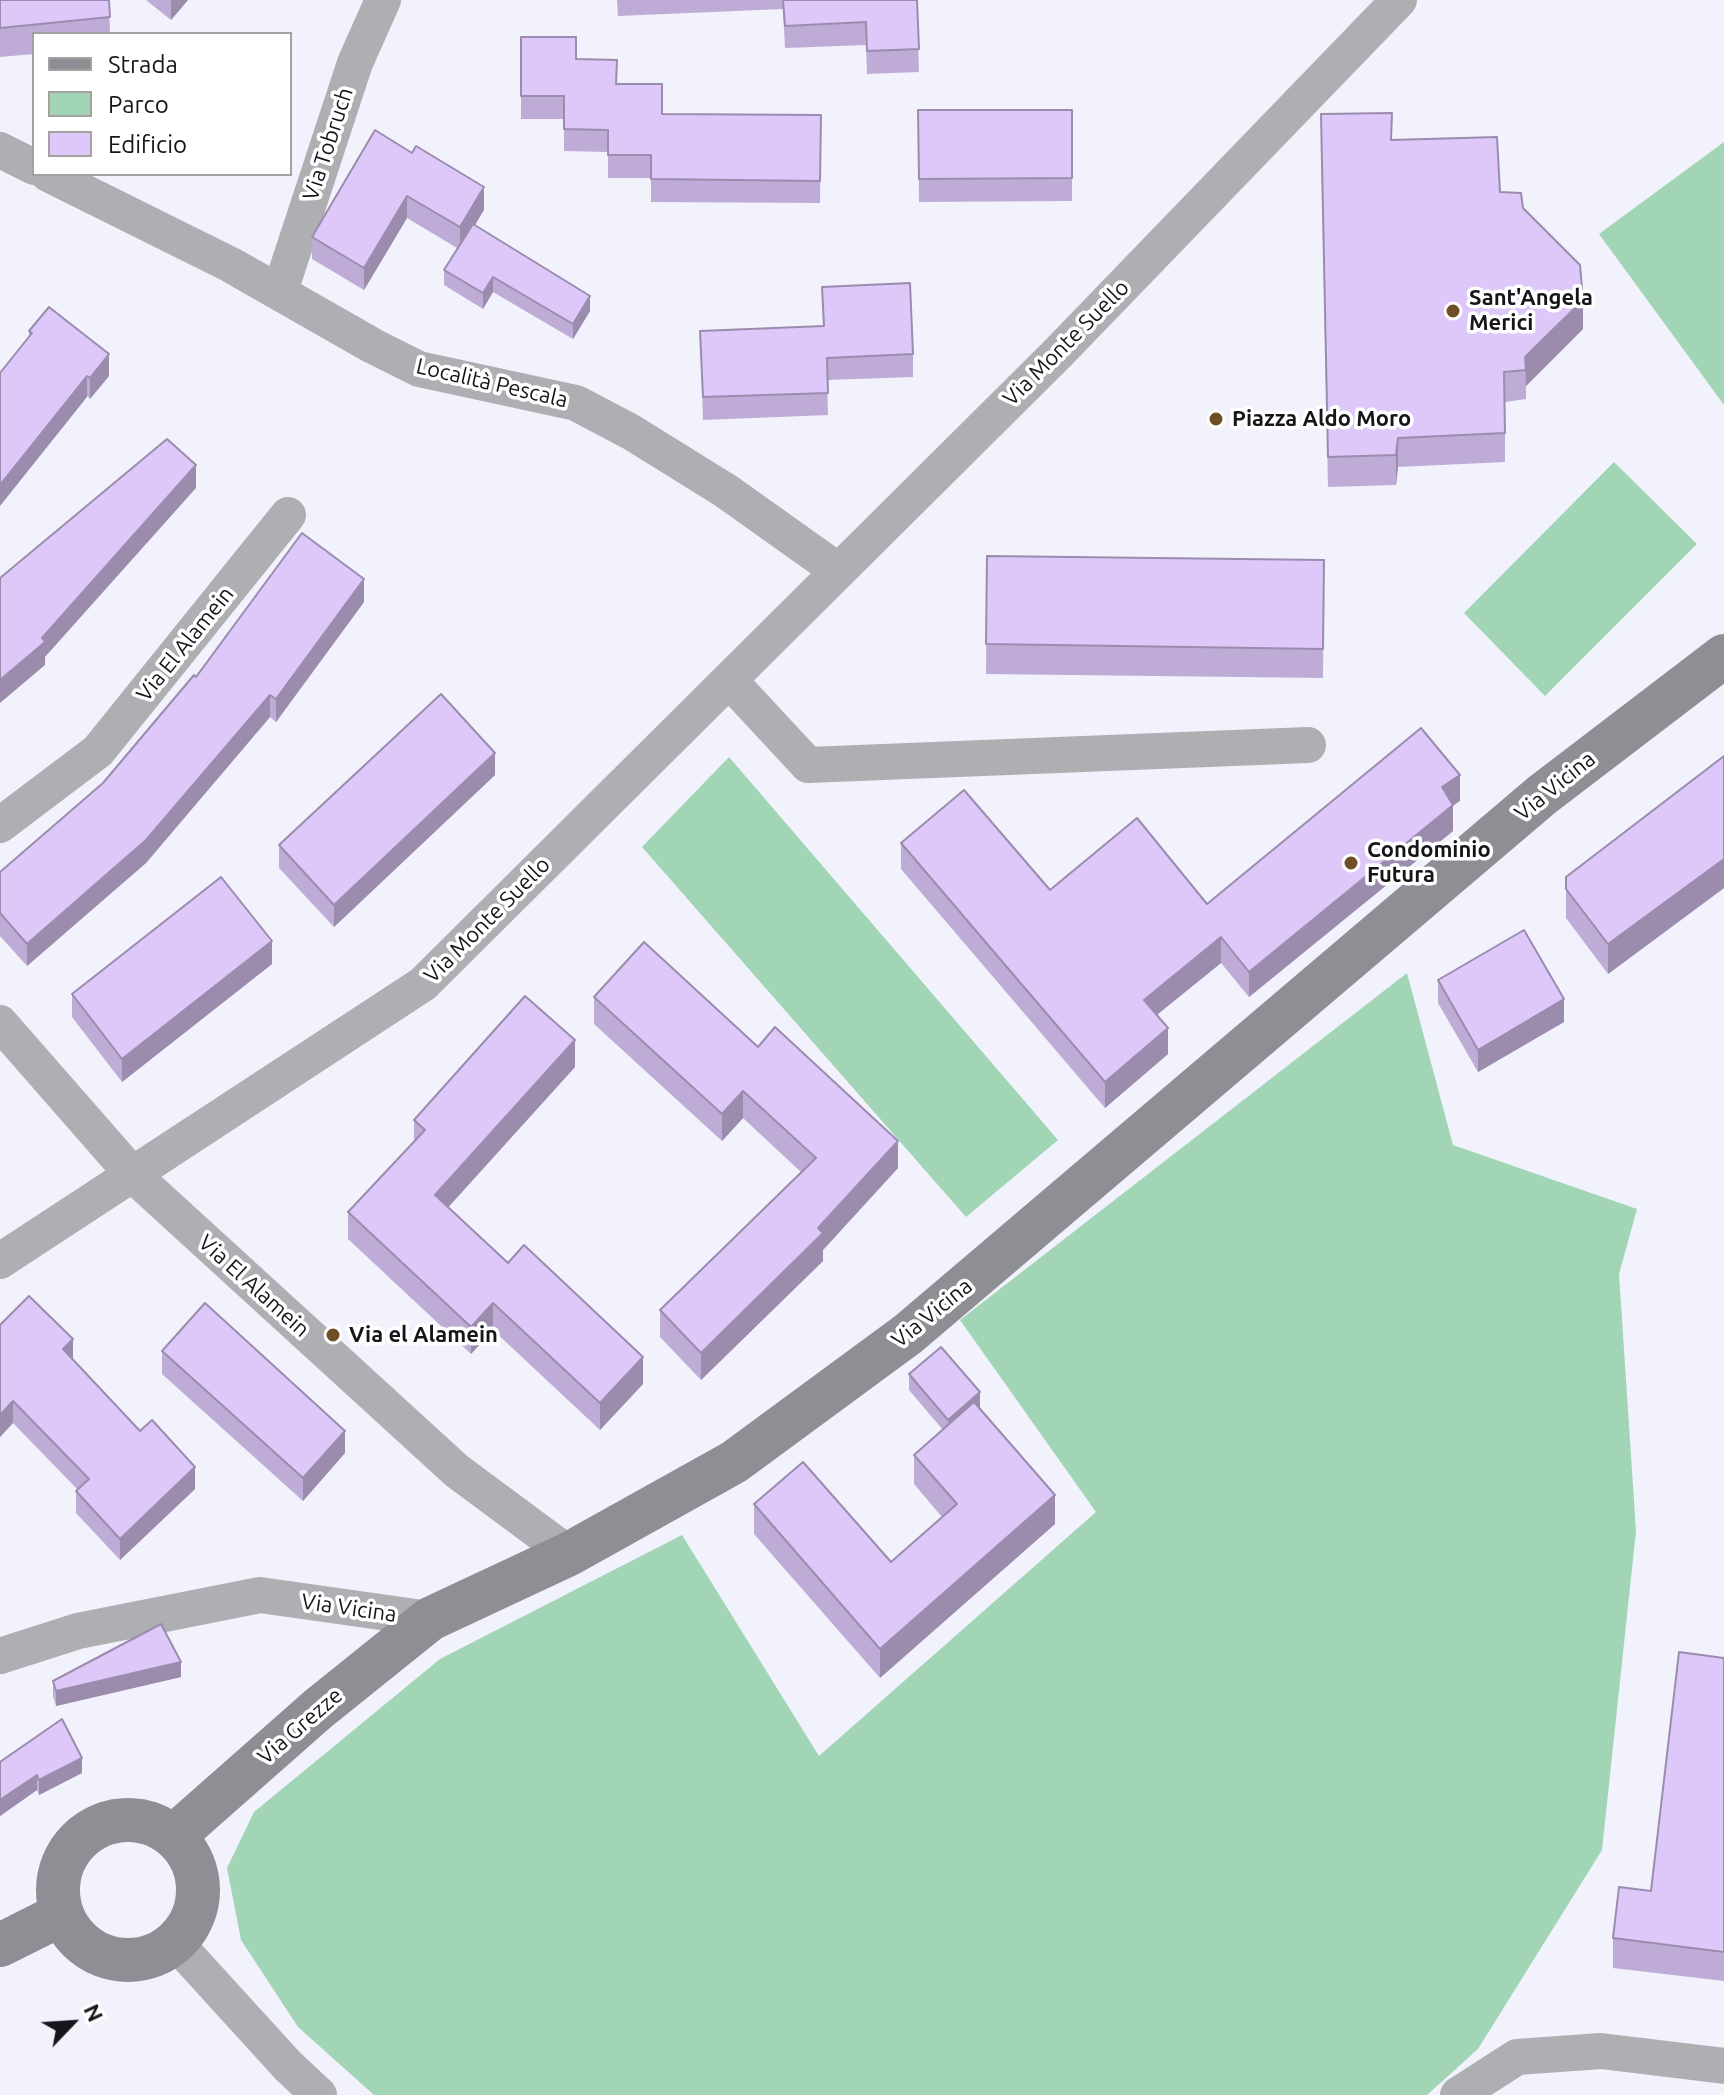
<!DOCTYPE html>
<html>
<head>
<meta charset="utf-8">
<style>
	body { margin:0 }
	#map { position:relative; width:1724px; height:2095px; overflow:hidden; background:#f1f2fc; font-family:Ubuntu,sans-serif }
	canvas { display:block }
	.legend { position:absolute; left:32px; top:32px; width:260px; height:144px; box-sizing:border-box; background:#fff; border:2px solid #a2a2a3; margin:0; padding:10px 14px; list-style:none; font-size:24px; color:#16161a }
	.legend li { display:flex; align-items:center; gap:16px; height:40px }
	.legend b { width:40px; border:2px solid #a2a2a3 }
	.north { position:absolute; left:32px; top:1983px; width:80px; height:80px; -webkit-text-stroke:6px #fff; paint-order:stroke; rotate:65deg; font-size:22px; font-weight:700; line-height:32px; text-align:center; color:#16161a }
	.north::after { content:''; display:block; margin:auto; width:28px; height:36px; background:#16161a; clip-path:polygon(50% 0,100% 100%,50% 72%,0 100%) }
</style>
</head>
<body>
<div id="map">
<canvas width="1724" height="2095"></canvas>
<ul class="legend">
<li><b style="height:10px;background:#8d8f94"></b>Strada</li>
<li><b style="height:22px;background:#a1d5b6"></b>Parco</li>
<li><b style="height:22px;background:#ddc8f9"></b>Edificio</li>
</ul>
<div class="north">N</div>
</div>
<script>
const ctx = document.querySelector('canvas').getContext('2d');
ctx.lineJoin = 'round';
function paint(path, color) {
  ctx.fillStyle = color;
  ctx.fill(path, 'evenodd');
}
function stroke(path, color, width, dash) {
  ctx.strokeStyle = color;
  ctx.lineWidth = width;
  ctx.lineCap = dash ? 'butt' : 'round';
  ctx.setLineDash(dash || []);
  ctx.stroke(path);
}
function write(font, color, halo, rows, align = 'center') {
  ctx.font = font + ' Ubuntu,sans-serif';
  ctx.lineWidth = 7;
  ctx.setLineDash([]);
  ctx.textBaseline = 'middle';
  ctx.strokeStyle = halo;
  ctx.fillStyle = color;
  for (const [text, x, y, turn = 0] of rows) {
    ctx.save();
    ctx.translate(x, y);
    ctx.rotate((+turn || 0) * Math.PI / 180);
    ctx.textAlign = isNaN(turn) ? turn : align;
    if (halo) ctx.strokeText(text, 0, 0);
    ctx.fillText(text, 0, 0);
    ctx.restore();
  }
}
paint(new Path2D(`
	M1724,142v263l-125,-171z
	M1614,462l83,82 -152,152 -81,-83z
	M729,757l329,383 -92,77 -324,-370z
	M1407,973l46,172 184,64 -18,65 17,257 -34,319 -124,199 -51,46h-1053l-76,-68 -57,-87 -14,-72 27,-56 186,-153 242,-124 137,221 277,-244 -136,-192z`), '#a1d5b6');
stroke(new Path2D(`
	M0,150l34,17
	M48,174l183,91 142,81 46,23 157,34 55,29 95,59 111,79
	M280,291l75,-228 28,-63
	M729,680l79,85 500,-20
	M0,825l98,-74 190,-236
	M0,1023l133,152 324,296 112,83
	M0,1261l423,-277 634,-630 342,-354
	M0,1656l78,-25 182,-36 170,24
	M175,1942l113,124 31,29
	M1458,2095l59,-38 84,-6 123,15`), '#aeafb3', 36);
stroke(new Path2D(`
	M58 1890a70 70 0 1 1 140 0a70 70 0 1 1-140 0Z
	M174,1836l144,-127 112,-90 139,-65 165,-92 174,-128 634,-539 182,-139
	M0,1945l62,-31`), '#8d8f94', 44);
paint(new Path2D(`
	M0,0h109l1,34h-76v20l-34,3z
	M146,0h42l-17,20z
	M617,0h300l2,72 -52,2 -1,-29 -81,3 -2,-39 -165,7z
	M521,37l55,22 41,25 45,30 159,1 -1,88 -169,-1v-24h-43v-26l-44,-1v-32h-43z
	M918,110h154v91l-153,1z
	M375,130l109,80 -10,15 116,86 -17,28 -80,-47 -10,17 -39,-24v-15l13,-22 -50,-30 -43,72 -52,-31v-22z
	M1392,140l108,52 23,16 60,121 -57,57v13l-21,3v60l-107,5 -2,18 -68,2 -7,-344z
	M822,287l91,67v23l-86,3 1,35 -125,5 -3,-89 123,-5z
	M29,331l80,45 -19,23 -61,-63z
	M987,556l337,4 -1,118 -337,-4z
	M364,602l-88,120 -6,-5 -124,146 -119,103 -27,-30v-64l103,-89 93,-106z
	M1724,756v132l-116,86 -42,-56v-41z
	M495,775l-161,152 -55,-59v-23z
	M1460,801l-7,4v26l-204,166 -28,-34 -64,52 11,39 -63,54 -204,-239v-26l149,47 157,14z
	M272,964l-150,118 -50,-65v-23z
	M1438,980l126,42 -86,50 -40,-69z
	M594,997l164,50 140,121 -75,82v11l-122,119 -41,-43v-27l141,-138 -58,-54 -21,23 -128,-117z
	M575,1067l-127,140 60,56 135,121 -43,46 -107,-100 -22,24 -123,-115v-27l66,-71v-21z
	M0,1325l73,35 122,129 -75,71 -44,-47v-22l2,-1 -65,-67 -13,14z
	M162,1351l183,102 -42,48 -141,-127z
	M909,1374l71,34 75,116 -175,154 -126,-144v-30l137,58 51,-45 -28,-33v-29l29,-25 -34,-40z
	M1724,1658v323l-111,-13v-30l38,-47z
	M181,1677l-125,29 -3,-10v-15z
	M0,1762l82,11 -43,22 -2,-5 -37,26z`), '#beacd6');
paint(new Path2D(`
	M171,0h17l-17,20z
	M484,187v23l-24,40v-23z
	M407,196v22l-43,72v-22z
	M493,277v15l-10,17v-16z
	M590,296v15l-17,28v-15z
	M1583,300v29l-57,57 -1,-29z
	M109,354v22l-19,23v-21z
	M87,376v21l-87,109v-21z
	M1398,438v29l-2,18v-30z
	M196,465v23l-151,169v8l-45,38v-23l42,-42z
	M364,579v23l-88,120v-23z
	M270,695v22l-124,146 -119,103v-22z
	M495,753v22l-161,152v-22z
	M1460,775v26l-18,12v-26z
	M1453,805v26l-204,166v-25z
	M1724,859v29l-116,86v-30z
	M1221,937v26l-77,62v-25z
	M272,941v23l-150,118v-23z
	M1564,999v23l-86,50v-22z
	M1168,1028v26l-63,54v-26z
	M575,1040v27l-140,155v-27z
	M743,1091v27l-21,23v-27z
	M898,1141v27l-75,82v11l-122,119v-27l117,-125z
	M493,1303v27l-22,24v-27z
	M73,1339v22l-10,-12z
	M643,1357v27l-43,46v-27z
	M980,1392v16l-32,27v-15z
	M13,1401v22l-13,14v-22z
	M345,1431v22l-42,48v-23z
	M195,1467v22l-75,71v-21z
	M1055,1495v29l-175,154v-29z
	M181,1662v15l-125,29v-15z
	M82,1758v15l-43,22v-15z
	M37,1775v15l-37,26v-16z`), '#9b8cae');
const building = new Path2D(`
	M0,0h109l1,17 -110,11z
	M783,0h134l2,49 -52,2 -1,-29 -81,4z
	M521,37h55v22l41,1 -1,24h46v30l159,1 -1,66 -169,-2v-24h-43v-25l-44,-1v-33h-43z
	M918,110h154v68l-153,1z
	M1392,113l-1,27 106,-3 3,55 21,1 2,15 57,57 3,35 -58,57 1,13 -22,2 1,61 -107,5 -2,17 -68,2 -7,-343z
	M375,130l37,23 4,-7 68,41 -24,40 -53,-31 -43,72 -52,-31z
	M473,224l117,72 -17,28 -80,-47 -10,16 -39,-23z
	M910,283l3,71 -86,4 1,35 -125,4 -3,-66 124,-5 -2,-39z
	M49,307l60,47 -19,24 -3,-2 -87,109v-112l32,-40 -3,-2z
	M167,439l29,26 -154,173 3,4 -45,38v-102z
	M302,533l62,46 -88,120 -6,-4 -124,145 -119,104 -27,-31v-41l103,-89 91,-108 2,2z
	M987,556l337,4 -1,89 -337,-5z
	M441,694l54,59 -161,152 -55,-60z
	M1421,728l39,47 -18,12 11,18 -204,167 -28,-35 -77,63 24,28 -63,54 -204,-239 63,-53 86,100 87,-72 70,86z
	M1724,756v103l-116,85 -42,-55v-12z
	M221,877l51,64 -150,118 -50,-65z
	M1524,930l40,69 -86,51 -40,-70z
	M644,942l114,105 17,-20 123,114 -80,87 5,5 -122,120 -41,-43 156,-152 -73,-67 -21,23 -128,-117z
	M525,996l50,44 -140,155 73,68 16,-18 119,112 -43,46 -107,-100 -22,24 -123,-115 77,-82 -11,-10z
	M29,1296l44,43 -10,10 77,82 12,-11 43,47 -75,72 -44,-48 13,-12 -76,-78 -13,14v-90z
	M205,1303l140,128 -42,47 -141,-127z
	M941,1347l39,45 -32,28 -39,-46z
	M974,1402l81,93 -175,154 -126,-145 49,-42 88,100 66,-58 -43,-49z
	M161,1624l20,38 -125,29 -3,-10z
	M1679,1652l45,6v294l-111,-14 6,-51 32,4z
	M62,1719l20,39 -43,22 -2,-5 -37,25v-38z`);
paint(building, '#ddc8f9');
stroke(building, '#9b8cae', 2);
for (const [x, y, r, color] of [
	[1453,311,8,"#6f4e25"],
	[1216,419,8,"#6f4e25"],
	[1351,863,8,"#6f4e25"],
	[333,1335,8,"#6f4e25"]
]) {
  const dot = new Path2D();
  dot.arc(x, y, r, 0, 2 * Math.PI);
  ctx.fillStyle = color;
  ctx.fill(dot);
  stroke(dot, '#fff', 3);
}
write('22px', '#16161a', '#fff', [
	["Via Tobruch",328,144,-72],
	["Via Monte Suello",1066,343,-45],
	["Località Pescala",492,383,13],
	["Via El Alamein",185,644,-51],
	["Via Vicina",1555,786,-39],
	["Via Monte Suello",487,920,-45],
	["Via El Alamein",254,1286,42],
	["Via Vicina",932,1313,-39],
	["Via Vicina",349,1608,8],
	["Via Grezze",300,1726,-41]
]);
write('bold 22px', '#16161a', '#fff', [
	["Sant'Angela",1469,298],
	["Merici",1469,323],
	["Piazza Aldo Moro",1232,419],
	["Condominio",1367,850],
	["Futura",1367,875],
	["Via el Alamein",349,1335]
], 'left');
</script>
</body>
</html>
